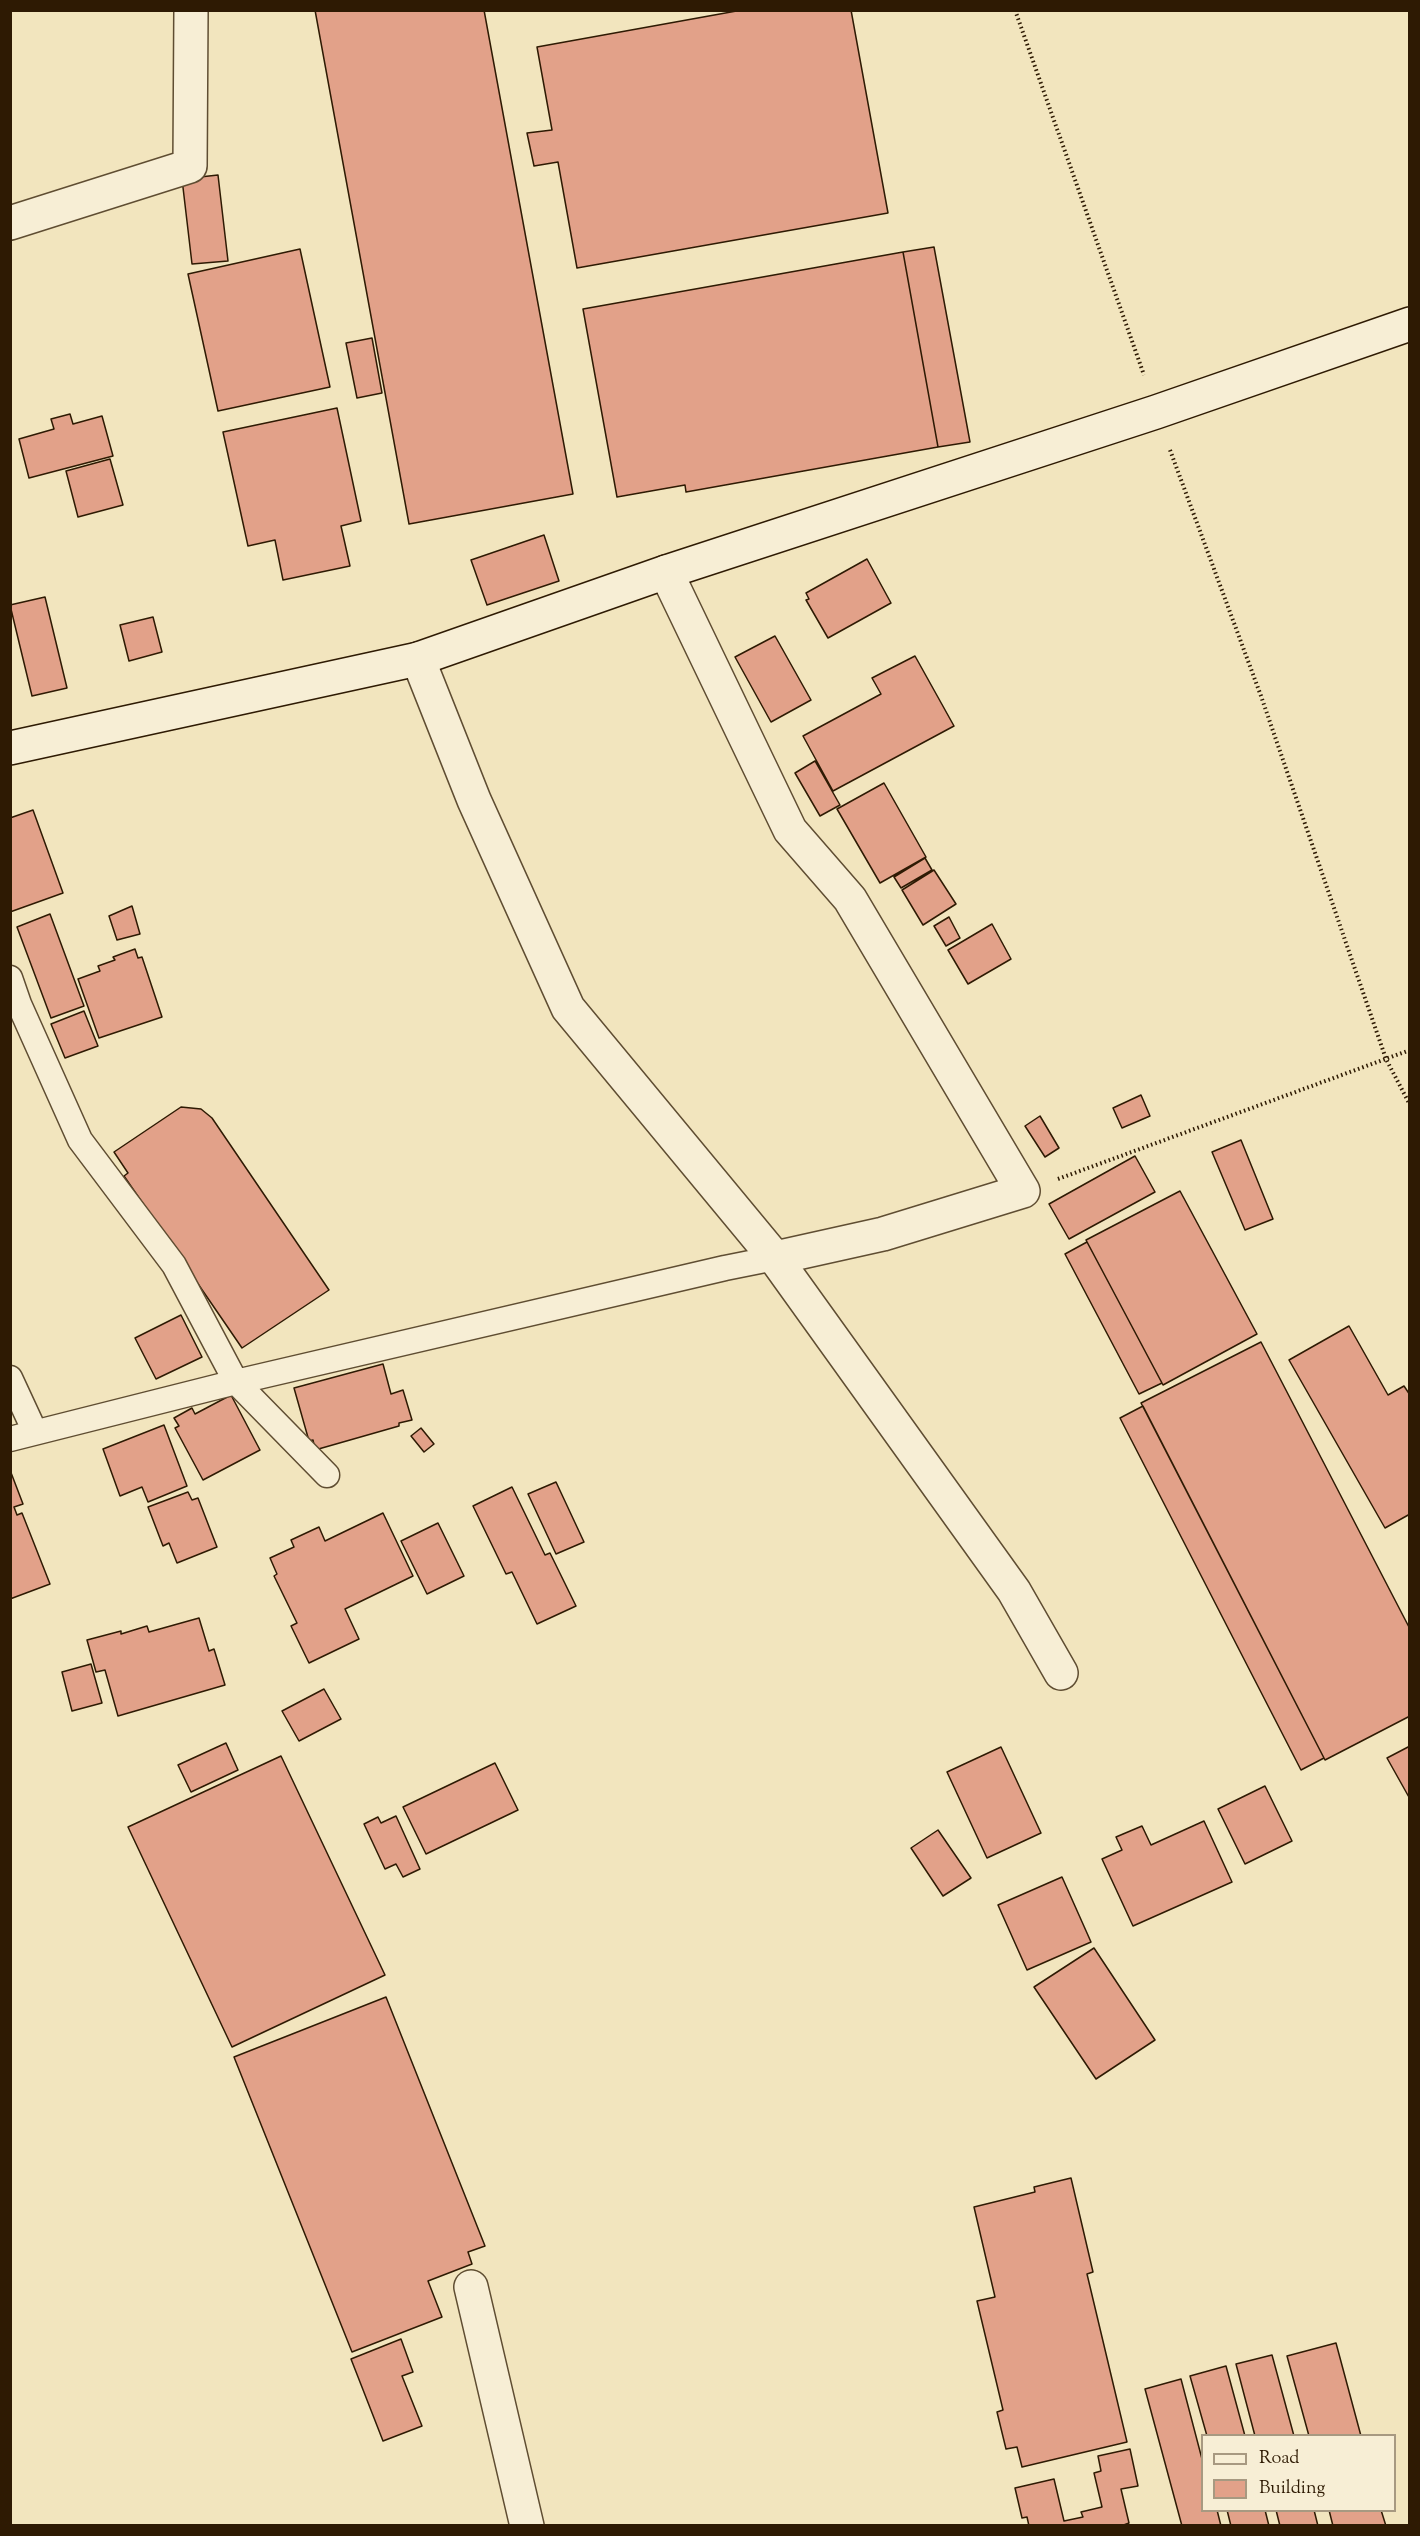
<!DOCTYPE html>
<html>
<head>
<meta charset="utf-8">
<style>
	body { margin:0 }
	#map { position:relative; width:1420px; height:2536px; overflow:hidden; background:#f2e5be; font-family:"Sorts Mill Goudy",serif }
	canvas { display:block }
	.frame { position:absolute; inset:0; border:12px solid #2e1a03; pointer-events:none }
	.legend { position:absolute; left:1201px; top:2434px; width:195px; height:78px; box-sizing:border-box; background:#f7eed5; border:2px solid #a79981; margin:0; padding:8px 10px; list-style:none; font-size:18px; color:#2e1a03 }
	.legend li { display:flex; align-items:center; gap:12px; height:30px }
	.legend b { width:30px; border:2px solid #a79981 }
</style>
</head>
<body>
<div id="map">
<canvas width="1420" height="2536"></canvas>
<div class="frame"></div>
<ul class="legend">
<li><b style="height:8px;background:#f7eed5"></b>Road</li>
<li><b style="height:16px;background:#e2a189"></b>Building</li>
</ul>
</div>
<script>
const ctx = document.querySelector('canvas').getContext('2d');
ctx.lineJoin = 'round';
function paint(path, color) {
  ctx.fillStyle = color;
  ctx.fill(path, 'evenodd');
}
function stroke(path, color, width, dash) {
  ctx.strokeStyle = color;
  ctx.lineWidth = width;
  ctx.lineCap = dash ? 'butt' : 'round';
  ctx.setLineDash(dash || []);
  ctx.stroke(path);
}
const building = new Path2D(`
	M315,10h169l89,484 -164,30z
	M742,10h109l37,203 -311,55 -19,-106 -24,4 -7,-33 25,-3 -15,-83z
	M218,175l10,86 -36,3 -10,-85z
	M934,247l36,195 -32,5 -35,-195z
	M300,249l30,138 -112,24 -30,-137z
	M903,252l35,195 -252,45 -1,-7 -68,12 -34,-188z
	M372,338l10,55 -25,5 -11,-55z
	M337,408l24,113 -20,5 9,40 -67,14 -8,-40 -27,6 -25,-114z
	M70,414l3,10 29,-8 11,40 -84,22 -10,-39 35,-10 -3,-10z
	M110,459l13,46 -45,12 -12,-46z
	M544,535l15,46 -72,24 -16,-45z
	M867,559l24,44 -63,35 -22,-38 3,-1 -3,-6z
	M45,597l22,91 -35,8 -22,-91z
	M153,617l9,35 -33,9 -9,-36z
	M775,636l36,64 -40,22 -36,-65z
	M915,656l39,70 -121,65 -30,-55 78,-42 -9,-16z
	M815,761l25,44 -20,11 -25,-43z
	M884,783l42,74 -46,26 -43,-74z
	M33,810l30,83 -53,19v-94z
	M925,858l7,12 -31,18 -7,-11z
	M934,870l22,34 -33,21 -21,-35z
	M132,906l8,28 -23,6 -8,-24z
	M50,914l34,92 -33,12 -34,-91z
	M949,917l11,21 -14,8 -12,-20z
	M992,924l19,35 -43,25 -20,-34z
	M135,949l3,9 4,-1 20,60 -63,21 -21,-59 22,-8 -2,-5 17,-6 -2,-3z
	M84,1011l14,35 -33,12 -14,-34z
	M1141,1095l9,21 -28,12 -9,-20z
	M181,1107l20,2 11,9 117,172 -87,58 -118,-172 4,-3 -14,-21z
	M1040,1116l19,32 -14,9 -20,-31z
	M1241,1140l32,79 -28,11 -33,-78z
	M1135,1156l20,36 -86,47 -20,-35z
	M1180,1191l77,143 -94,51 -77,-145z
	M1087,1242l75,141 -23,11 -74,-140z
	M181,1315l21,42 -46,22 -21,-41z
	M1349,1326l39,69 16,-9 6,9v119l-25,14 -96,-168z
	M1261,1342l149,287v87l-85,44 -184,-357z
	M383,1364l8,30 12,-4 9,30 -13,3v3l-84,24 -2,-10 -4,1 -15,-53z
	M231,1395l29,55 -57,30 -28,-52 4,-2 -5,-8 18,-10 3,6z
	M1143,1406l181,352 -23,12 -181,-352z
	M164,1425l23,61 -39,16 -6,-15 -22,9 -17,-47z
	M421,1428l13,16 -10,8 -13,-16z
	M10,1470l13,34 -9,3 3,8 5,-2 28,71 -40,15z
	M556,1482l28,60 -28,12 -28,-60z
	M512,1487l33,68 5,-2 26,53 -39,18 -25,-52 -6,2 -33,-68z
	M188,1492l4,8 6,-2 19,49 -40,16 -8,-20 -6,3 -15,-39z
	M383,1513l30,63 -68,33 14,30 -50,24 -18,-37 6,-3 -23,-47 3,-2 -7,-16 24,-11 -3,-7 28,-13 6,14z
	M438,1523l26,53 -37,18 -26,-53z
	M199,1618l10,33 5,-2 11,36 -107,31 -13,-46 -9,2 -9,-32 34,-9v3l26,-8 2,6z
	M91,1664l11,39 -30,8 -10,-39z
	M324,1689l17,30 -42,22 -17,-30z
	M226,1743l12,27 -47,22 -13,-27z
	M1410,1746v53l-23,-41z
	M1001,1747l40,86 -54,25 -40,-86z
	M281,1756l104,219 -153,72 -104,-220z
	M495,1763l23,47 -92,44 -23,-47z
	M1265,1786l27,55 -47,23 -27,-55z
	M396,1816l24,53 -17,8 -7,-13 -11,5 -21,-45 14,-7 3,6z
	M1204,1821l28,61 -99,44 -31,-67 20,-9 -6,-13 26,-11 9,19z
	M938,1830l33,48 -28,18 -32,-48z
	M1062,1877l29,65 -64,28 -29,-65z
	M1094,1948l61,92 -59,39 -62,-92z
	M386,1997l99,249 -17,6 4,12 -44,17 14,36 -90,35 -118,-295z
	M1071,2178l22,94 -6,2 40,168 -105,25 -5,-20 -11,2 -9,-37 6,-2 -26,-109 18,-4 -21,-90 61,-15 -1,-5z
	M401,2339l12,33 -11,4 20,50 -39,15 -32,-82z
	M1336,2343l25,93h-52l-22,-80z
	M1272,2355l22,81h-39l-19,-72z
	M1226,2366l19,70h-38l-17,-60z
	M1181,2379l21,80v51h15l4,16h-39l-37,-137z
	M1130,2449l8,37 -17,3 8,34 -8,3h-92l-2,-9 -5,1 -7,-30 39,-9 10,42 19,-4 -2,-5 21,-5 -8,-34 7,-2 -3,-15z
	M1227,2510h38l4,16h-38z
	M1276,2510h38l4,16h-38z
	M1329,2510h52l5,16h-53z`);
paint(building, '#e2a189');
stroke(building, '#2e1a03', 1.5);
const lane = new Path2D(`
	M10,978l9,26 61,136 94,125 62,117 91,93
	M10,1378l25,54
	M10,1439l226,-57 489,-114 50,-10`);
const street = new Path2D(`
	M10,223l180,-57 1,-156
	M666,572l124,258 60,69 173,292 -140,43 -108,24
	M418,659l56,141 94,208 207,250 239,333 47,82
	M471,2287l56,239`);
const secondary = new Path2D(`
	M10,748l408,-89 248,-87 490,-160 254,-88`);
stroke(lane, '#5f4d32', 27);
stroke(street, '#5f4d32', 36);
stroke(secondary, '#2e1a03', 36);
stroke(new Path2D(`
	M1015,10l129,365
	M1170,450l91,246 125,363 24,46
	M1058,1179l352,-129`), '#2e1a03', 4, [1.5, 3]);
stroke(lane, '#f7eed5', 24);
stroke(street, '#f7eed5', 33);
stroke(secondary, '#f7eed5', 33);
</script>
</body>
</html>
